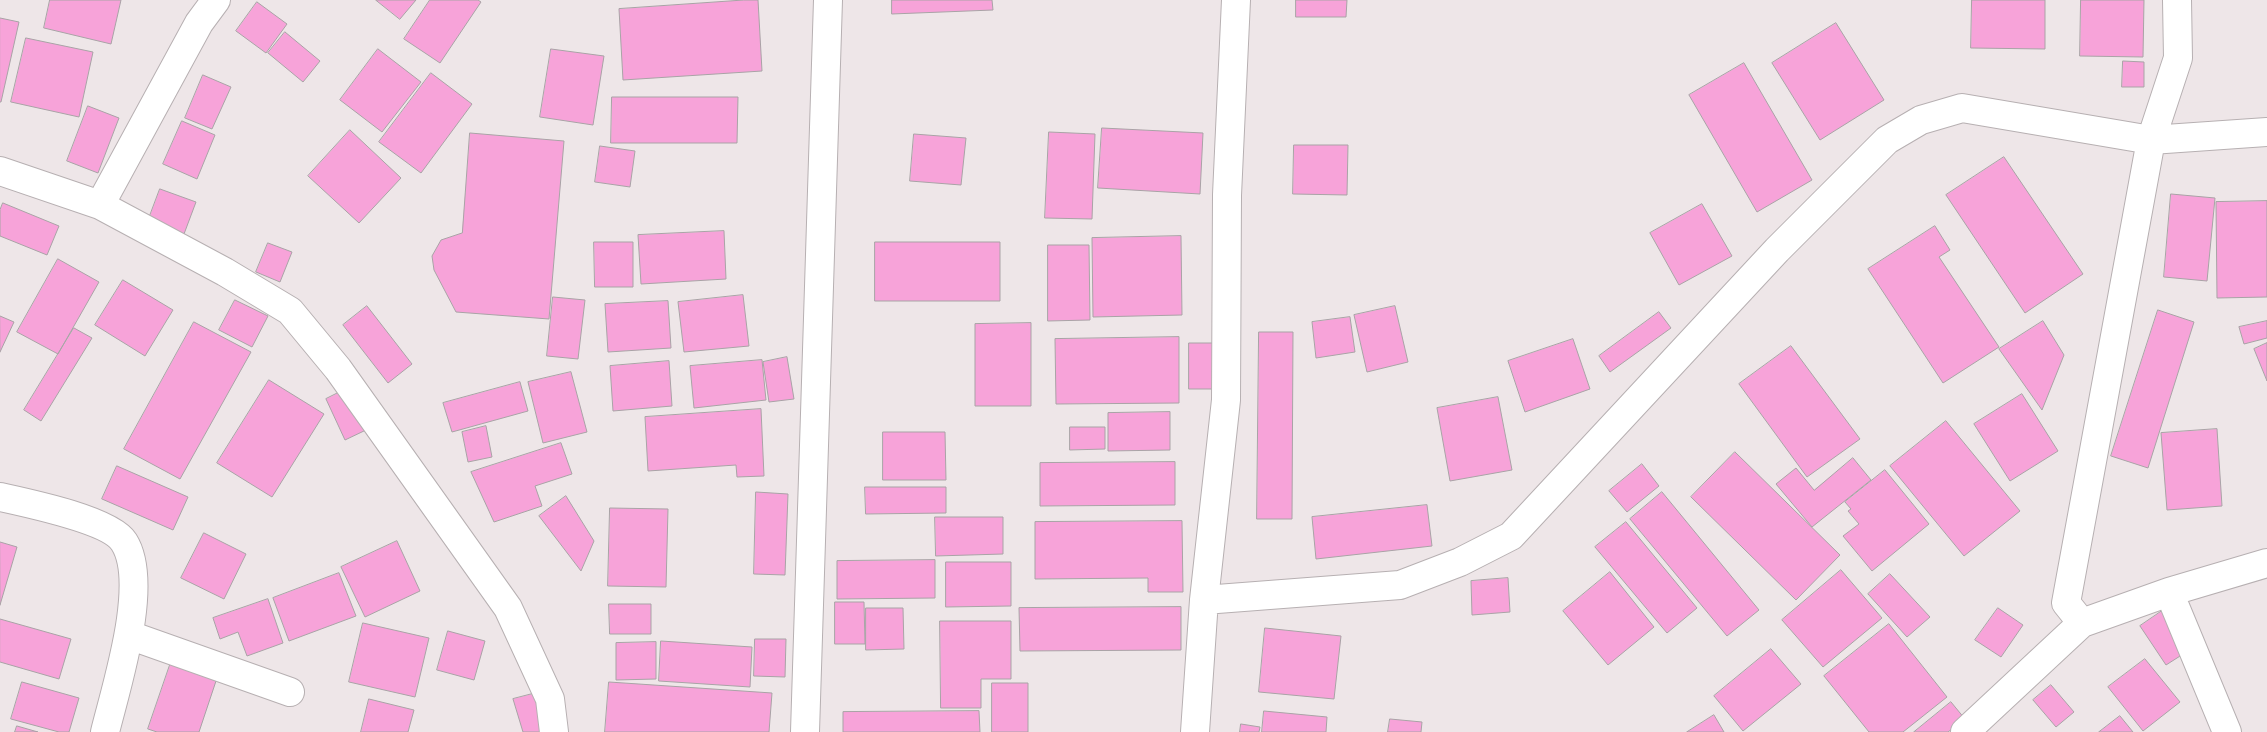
<!DOCTYPE html>
<html>
<head>
<meta charset="utf-8">
<style>
	body { margin:0 }
	canvas { display:block; background:#eee6e8 }
</style>
</head>
<body>
<canvas width="2267" height="732"></canvas>
<script>
const ctx = document.querySelector('canvas').getContext('2d');
ctx.lineJoin = 'round';
function paint(path, color) {
  ctx.fillStyle = color;
  ctx.fill(path, 'evenodd');
}
function stroke(path, color, width, dash) {
  ctx.strokeStyle = color;
  ctx.lineWidth = width;
  ctx.lineCap = dash ? 'butt' : 'round';
  ctx.setLineDash(dash || []);
  ctx.stroke(path);
}
const building = new Path2D(`
	M50,0h71l-10,44 -67,-16z
	M376,0h40l-16,19z
	M430,0h48l3,2 -41,61 -36,-24z
	M744,0h14l4,71 -139,9 -4,-71z
	M892,0h100l1,10 -101,4z
	M1296,0h51l-1,17h-50z
	M1972,0h73v49l-74,-1z
	M2081,0h63l-1,57 -63,-1z
	M257,2l30,22 -21,29 -30,-22z
	M0,18l19,4 -18,80h-1z
	M1836,23l48,77 -64,40 -48,-77z
	M285,32l35,29 -17,21 -35,-29z
	M26,38l67,14 -14,65 -68,-15z
	M378,49l43,33 -39,50 -42,-32z
	M551,49l53,7 -11,69 -53,-8z
	M2123,61l21,1v25h-22z
	M1744,63l68,117 -55,32 -68,-117z
	M431,73l41,31 -51,69 -42,-31z
	M203,75l28,12 -19,42 -27,-11z
	M612,97h126l-1,46h-126z
	M88,106l31,12 -21,55 -31,-12z
	M182,121l33,14 -18,44 -34,-15z
	M1102,128l101,5 -3,61 -102,-6z
	M350,130l51,48 -42,45 -51,-47z
	M1049,132l46,2 -3,85 -47,-1z
	M470,133l94,8 -15,178 -93,-7 -22,-42 -2,-14 9,-16 21,-7z
	M914,134l52,4 -5,47 -51,-4z
	M1294,145h54l-1,50 -54,-1z
	M600,146l35,5 -5,36 -35,-5z
	M2004,157l79,117 -58,39 -79,-118z
	M160,189l36,13 -12,32 -36,-13z
	M2171,194l44,4 -8,83 -43,-4z
	M2267,201v96l-50,1 -1,-96z
	M3,203l56,23 -12,29 -47,-19v-26z
	M1702,204l30,52 -53,29 -29,-52z
	M1935,226l15,24 -11,7 60,90 -56,36 -75,-114z
	M724,231l2,48 -85,5 -3,-49z
	M1181,236l1,79 -89,2 -1,-79z
	M594,242h39v45h-38z
	M875,242h125v59h-125z
	M268,243l24,9 -12,30 -24,-10z
	M1048,245h41l1,75 -42,1z
	M58,259l41,23 -41,72 -41,-22z
	M123,280l50,30 -28,46 -50,-31z
	M743,295l6,51 -65,6 -6,-50z
	M553,297l32,3 -7,59 -31,-3z
	M235,300l33,16 -16,31 -33,-17z
	M668,301l3,47 -63,4 -3,-48z
	M367,306l45,58 -24,19 -45,-58z
	M1395,306l13,56 -41,10 -13,-57z
	M2158,310l36,12 -46,146 -37,-12z
	M1659,312l12,16 -61,44 -11,-16z
	M0,316l14,6 -14,30z
	M1350,317l5,35 -39,6 -4,-36z
	M2043,321l21,34 -22,55 -43,-61z
	M2267,321v17l-23,6 -5,-17z
	M194,322l57,30 -71,127 -56,-30z
	M1031,323v83h-56v-82z
	M74,328l18,10 -51,83 -17,-11z
	M1259,332h34l-1,187h-35z
	M1179,337v66l-123,1 -1,-65z
	M1573,339l17,50 -65,23 -17,-51z
	M1189,343h29v46h-29z
	M2267,343v38l-13,-32z
	M1791,346l69,93 -53,38 -68,-93z
	M787,357l7,42 -25,3 -6,-40z
	M762,360l4,40 -72,8 -4,-42z
	M669,361l3,45 -59,5 -3,-45z
	M571,372l16,60 -44,11 -15,-61z
	M269,380l55,34 -52,83 -55,-34z
	M520,382l8,29 -76,21 -9,-29z
	M346,389l20,41 -21,10 -19,-41z
	M2022,394l36,57 -48,30 -36,-57z
	M1498,397l14,73 -62,11 -13,-73z
	M761,409l3,67 -27,1 -1,-12 -88,6 -3,-54z
	M1170,412v38l-62,1v-38z
	M1946,421l74,90 -56,45 -74,-90z
	M486,426l6,31 -24,5 -6,-30z
	M1070,427h35v22l-35,1z
	M2217,429l5,77 -55,4 -6,-77z
	M883,432h62l1,48h-63z
	M561,443l11,31 -37,12 7,20 -48,16 -23,-50z
	M1735,452l105,103 -44,45 -105,-103z
	M1853,458l18,22 -59,47 -36,-43 20,-16 18,22z
	M1175,462v43l-135,1v-43z
	M1642,464l17,22 -32,26 -18,-21z
	M117,466l71,31 -15,33 -71,-31z
	M1885,470l44,54 -57,47 -29,-35 16,-12 -11,-13 3,-2 -6,-7z
	M865,487h81v26l-80,1z
	M756,492l32,2 -3,81 -31,-1z
	M1662,492l97,118 -32,26 -97,-117z
	M566,496l28,45 -13,30 -42,-55z
	M1427,505l5,41 -116,13 -4,-42z
	M610,508l58,1 -2,78 -58,-1z
	M935,517h68v37l-67,2z
	M1182,521l1,71h-35v-14l-113,1v-57z
	M1626,522l71,86 -30,25 -72,-86z
	M204,533l42,21 -22,45 -43,-21z
	M397,541l23,50 -55,26 -24,-50z
	M0,542l17,5 -17,58z
	M935,560v38l-98,1v-38z
	M946,562h65v44l-65,1z
	M1841,570l41,48 -59,49 -41,-47z
	M1610,572l44,55 -46,38 -45,-54z
	M339,573l17,43 -67,25 -16,-43z
	M1890,574l40,43 -23,20 -39,-43z
	M1508,578l2,34 -38,3 -1,-34z
	M268,599l15,44 -36,13 -9,-24 -18,7 -7,-21z
	M835,602h29l1,42h-30z
	M609,604h42v30h-41z
	M1181,607v43l-161,1 -1,-43z
	M866,608h37l1,41 -38,1z
	M1998,608l25,17 -22,32 -26,-17z
	M2162,611l26,40 -22,14 -26,-39z
	M0,619l71,20 -12,40 -59,-17z
	M940,621h71v58h-30v29h-40z
	M363,623l66,15 -14,59 -66,-15z
	M1889,624l58,73 -44,35h-34l-45,-56z
	M1265,628l76,8 -7,63 -75,-7z
	M448,631l37,10 -11,39 -37,-10z
	M755,639h31l-1,38 -31,-1z
	M661,641l91,6 -2,40 -91,-6z
	M656,642v37l-40,1v-37z
	M1771,649l30,35 -58,47 -29,-35z
	M2145,659l35,43 -37,29 -35,-44z
	M171,662l46,16 -18,54h-42l-9,-3z
	M22,682l57,16 -10,34h-10l-48,-13z
	M609,682l163,11 -3,39h-164z
	M992,683h36v49h-36z
	M2051,685l23,27 -18,15 -23,-27z
	M540,692l5,40h-22l-10,-33z
	M369,699l45,11 -6,22h-47z
	M1951,702l14,17 -17,13h-34z
	M979,711l1,21h-137v-20z
	M1264,711l63,6 -1,15h-64z
	M1714,715l10,17h-37z
	M2120,716l13,16h-34z
	M1390,719l32,3 -1,10h-33z
	M1241,724l19,3 -1,5h-19z
	M17,726l21,6h-23z`);
paint(building, '#f7a3d9');
stroke(building, '#a9a3a6', 1);
const street = new Path2D(`
	M0,171l100,34 125,67 65,39 48,58 170,239 42,91 4,33
	M100,205l99,-182 17,-23
	M0,497c27,6 110,23 124,45 26,41 -8,145 -19,190
	M2169,592l58,140
	M1204,600l196,-15 60,-23 51,-26 266,-286 110,-110 34,-20 41,-12 189,32 116,-8
	M2082,623l-16,-20 85,-463 27,-82 -1,-58
	M129,635l161,57
	M805,732l23,-732
	M1195,732l9,-132 22,-200 1,-205 9,-195
	M1965,732l117,-109 87,-31 98,-29`);
stroke(street, '#b7b0b2', 30);
stroke(street, '#fff', 28);
</script>
</body>
</html>
